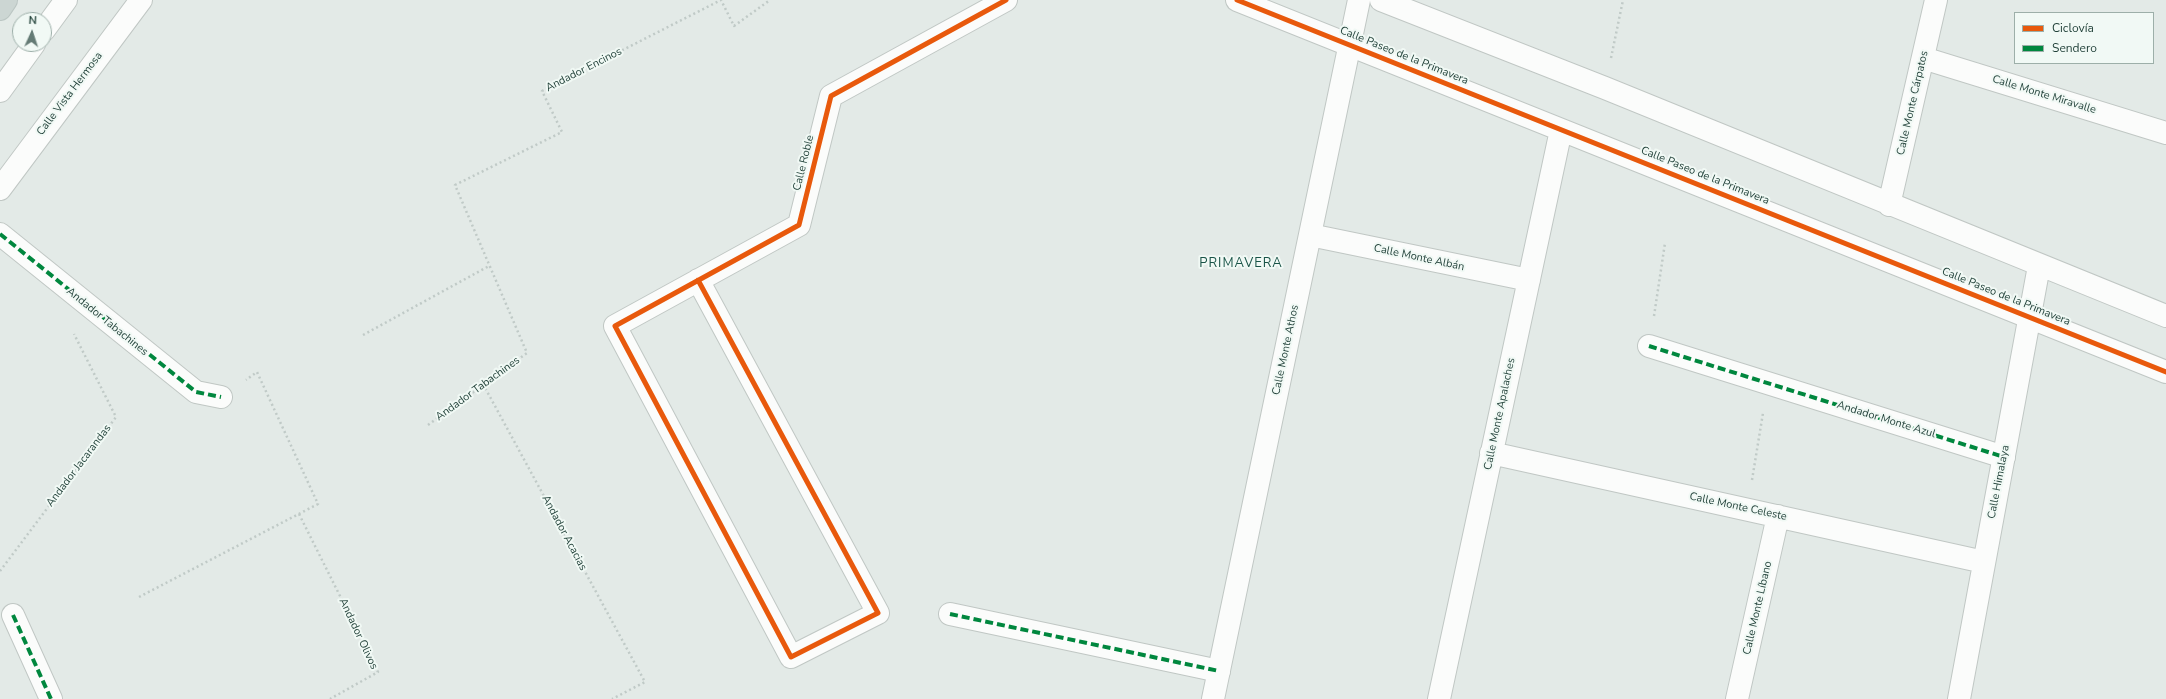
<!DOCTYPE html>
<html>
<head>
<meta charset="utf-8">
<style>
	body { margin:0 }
	#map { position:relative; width:2166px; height:699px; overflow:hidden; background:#e3eae7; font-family:"Nunito Sans",sans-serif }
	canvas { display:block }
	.legend { position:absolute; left:2014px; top:12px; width:140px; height:52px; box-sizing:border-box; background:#f1f9f5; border:1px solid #9dafa9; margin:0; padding:5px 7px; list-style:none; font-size:12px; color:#1f3f37 }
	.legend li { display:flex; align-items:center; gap:8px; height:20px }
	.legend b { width:20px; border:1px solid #9dafa9 }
	.north { position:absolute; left:12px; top:12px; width:40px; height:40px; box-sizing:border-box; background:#f1f9f5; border:1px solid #9dafa9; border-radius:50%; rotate:3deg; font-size:11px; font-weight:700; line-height:16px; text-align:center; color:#1f3f37 }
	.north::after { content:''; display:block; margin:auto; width:14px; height:18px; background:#647b75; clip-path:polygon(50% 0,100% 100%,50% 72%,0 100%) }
</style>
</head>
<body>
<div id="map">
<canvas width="2166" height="699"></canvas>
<ul class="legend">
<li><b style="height:5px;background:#e8590c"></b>Ciclovía</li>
<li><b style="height:5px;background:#00873e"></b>Sendero</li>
</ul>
<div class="north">N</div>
</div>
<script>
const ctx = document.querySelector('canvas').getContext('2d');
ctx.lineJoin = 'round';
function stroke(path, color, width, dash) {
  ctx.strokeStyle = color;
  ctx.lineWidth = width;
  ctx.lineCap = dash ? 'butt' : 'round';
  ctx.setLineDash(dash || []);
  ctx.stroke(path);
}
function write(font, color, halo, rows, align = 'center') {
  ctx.font = font + ' "Nunito Sans",sans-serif';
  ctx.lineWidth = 4;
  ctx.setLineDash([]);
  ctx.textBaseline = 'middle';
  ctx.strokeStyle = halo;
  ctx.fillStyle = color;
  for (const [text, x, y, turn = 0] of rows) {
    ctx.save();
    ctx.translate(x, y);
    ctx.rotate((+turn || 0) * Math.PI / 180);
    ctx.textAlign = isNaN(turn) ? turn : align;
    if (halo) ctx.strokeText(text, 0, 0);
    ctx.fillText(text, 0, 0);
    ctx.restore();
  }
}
const pedestrian = new Path2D(`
	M0,234l196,158 25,5
	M1649,346l355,111
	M950,614l269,57
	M13,615l38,84`);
const minor = new Path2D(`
	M1237,0l929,372
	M1381,0l224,88 561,228
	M1923,58l243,75
	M0,189l141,-189
	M1889,205l47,-205
	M1310,235l219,45
	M698,280l180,333 -87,44 -176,-331 184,-101 32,-129 175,-96
	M1491,453l493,109
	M1213,699l146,-699
	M1439,699l122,-569
	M1737,699l41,-183
	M1959,699l80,-433`);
const tertiary = new Path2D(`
	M44,30l22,-30
	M0,91l34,-47`);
const primary = new Path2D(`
	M0,9l6,-9`);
stroke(pedestrian, '#c0c7c4', 24);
stroke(minor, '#c0c7c4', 24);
stroke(tertiary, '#c0c7c4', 24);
stroke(primary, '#bbc6c3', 24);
stroke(new Path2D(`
	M1611,58l12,-58
	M1654,316l11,-73
	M363,335l126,-69
	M483,384l162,298 -33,17
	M428,425l99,-72 -72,-168 107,-53 -20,-41 179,-91 13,26 36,-26
	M1752,480l11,-67
	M299,514l79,158 -48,27
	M0,571l116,-154 -42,-83
	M139,597l179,-93 -61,-132 -11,8`), '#c0cac7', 2.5, [2, 3]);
stroke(pedestrian, '#fbfcfb', 22);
stroke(minor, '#fbfcfb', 22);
stroke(tertiary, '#fbfcfb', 22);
stroke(primary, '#ccd6d3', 22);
stroke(new Path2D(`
	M0,234l196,158 25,5
	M1649,346l355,111
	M950,614l269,57
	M13,615l38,84`), '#00873e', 4, [8, 4]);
stroke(new Path2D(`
	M1237,0l929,372
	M698,280l180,333 -87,44 -176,-331 184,-101 32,-129 175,-96`), '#e8590c', 5);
write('11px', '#1f3f37', '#f1f9f5', [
	["Calle Paseo de la Primavera",1404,56,22],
	["Andador Encinos",584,70,-27],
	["Calle Vista Hermosa",70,94,-53],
	["Calle Monte Miravalle",2044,95,17],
	["Calle Monte Cárpatos",1913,103,-77],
	["Calle Roble",804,163,-76],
	["Calle Paseo de la Primavera",1705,176,22],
	["Calle Monte Albán",1419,258,12],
	["Calle Paseo de la Primavera",2006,297,22],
	["Andador Tabachines",107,322,39],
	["Calle Monte Athos",1286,350,-78],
	["Andador Tabachines",478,389,-36],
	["Calle Monte Apalaches",1500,414,-78],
	["Andador Monte Azul",1886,420,17],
	["Andador Jacarandas",79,466,-53],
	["Calle Himalaya",1999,482,-79],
	["Calle Monte Celeste",1738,507,12],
	["Andador Acacias",564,533,62],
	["Calle Monte Líbano",1758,608,-77],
	["Andador Olivos",358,634,65]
]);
ctx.letterSpacing = '1px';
write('13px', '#195347', '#f1f9f5', [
	["PRIMAVERA",1241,264]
]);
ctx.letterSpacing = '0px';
</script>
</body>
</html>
